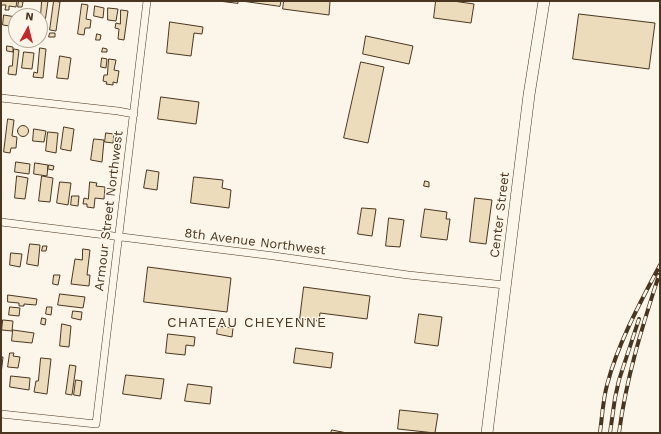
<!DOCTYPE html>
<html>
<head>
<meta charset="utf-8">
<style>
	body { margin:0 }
	#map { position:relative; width:661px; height:434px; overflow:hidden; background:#fbf6e9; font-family:"Work Sans",sans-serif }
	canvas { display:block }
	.frame { position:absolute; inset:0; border:2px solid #4a3520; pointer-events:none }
	.north { position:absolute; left:8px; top:8px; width:40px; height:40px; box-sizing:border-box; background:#fbf6e9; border:1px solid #b4a999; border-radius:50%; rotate:7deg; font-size:11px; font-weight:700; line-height:16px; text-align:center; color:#4a3520 }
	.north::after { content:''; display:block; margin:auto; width:14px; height:18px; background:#c62828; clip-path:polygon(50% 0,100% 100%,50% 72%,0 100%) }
</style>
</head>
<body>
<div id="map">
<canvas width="661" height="434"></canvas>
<div class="frame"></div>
<div class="north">N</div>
</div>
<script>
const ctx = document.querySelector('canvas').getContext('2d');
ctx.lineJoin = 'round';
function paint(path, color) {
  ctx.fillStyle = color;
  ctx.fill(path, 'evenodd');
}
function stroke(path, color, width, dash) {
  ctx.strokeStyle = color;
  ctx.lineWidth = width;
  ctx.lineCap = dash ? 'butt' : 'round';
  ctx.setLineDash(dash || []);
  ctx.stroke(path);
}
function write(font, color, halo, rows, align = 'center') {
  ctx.font = font + ' "Work Sans",sans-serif';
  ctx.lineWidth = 3;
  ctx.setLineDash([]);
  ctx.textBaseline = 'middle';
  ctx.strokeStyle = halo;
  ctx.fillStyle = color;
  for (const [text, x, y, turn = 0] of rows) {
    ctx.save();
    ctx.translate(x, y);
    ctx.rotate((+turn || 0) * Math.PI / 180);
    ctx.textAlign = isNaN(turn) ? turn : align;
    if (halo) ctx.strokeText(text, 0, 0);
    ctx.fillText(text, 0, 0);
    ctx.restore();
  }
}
const building = new Path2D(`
	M1,1h16l-1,6 -7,-1v4h-4l1,-5h-5z
	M19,1l4,1 -1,5h-4z
	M42,1h6l-4,28h-4z
	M54,1l6,1 -4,29 -6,-1z
	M219,1h19v2z
	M242,1h39l-1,5z
	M284,1h46l-1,14 -46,-6z
	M436,1h17l21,3 -3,19 -37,-5z
	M82,4l6,1 -2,14 5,1 -1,8h-5l-1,7 -6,-1z
	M95,6l9,2 -1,10 -9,-2z
	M108,8l10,1 -2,12 -8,-1z
	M27,10l10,2 -1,4h-14v-1h4z
	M121,10l7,1 -4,29 -6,-1 1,-10 -4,-1 1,-5 4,1z
	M579,14l76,9 -6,46 -76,-10z
	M4,15l12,2v10l-13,-2z
	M170,22l33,5 -1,7 -8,-1 -3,23 -24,-3z
	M50,33h5v4h-6z
	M97,34l4,1 -1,5h-4z
	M366,36l47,10 -4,18 -46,-10z
	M7,46l6,1v5l-6,-1z
	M40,48l6,1 -3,29 -10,-1 1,-5 3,1z
	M103,48l4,1v3h-5z
	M14,49l5,1 -3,25 -8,-1 1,-8h3z
	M24,52l10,1 -2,16 -10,-1z
	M60,56l11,2 -3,21 -11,-1z
	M102,58l5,1 -1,9 -5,-1z
	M109,59l7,1 -2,10 5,1 -2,12 -4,-1v3l-7,-1 1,-2 -4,-1 1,-6h3z
	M361,62l23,5 -16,76 -24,-5z
	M161,97l38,5 -3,22 -38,-5z
	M8,119l6,1 -2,16 5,1 -1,11h-5l-1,5 -6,-1z
	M17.5 131a5.5 5.5 0 1 1 11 0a5.5 5.5 0 1 1-11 0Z
	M64,127l10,2 -3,22 -10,-2z
	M34,129l12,2 -2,11 -11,-1z
	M48,132l10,1 -2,20 -10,-2z
	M106,133l8,1 -1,9 -8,-1z
	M94,139l10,1 -2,22 -11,-2z
	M16,162l14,2 -1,10 -14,-2z
	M35,163l13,2 -1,11 -13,-2z
	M49,165l5,1 -1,4 -5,-1z
	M147,170l12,2 -2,18 -13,-2z
	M17,176l11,2 -3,21 -10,-1z
	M42,176l11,2 -3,24 -11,-1z
	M194,177l29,3 -1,8 9,2 -2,18 -38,-5z
	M425,181l4,1v5l-5,-1z
	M60,182l11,1 -3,22 -11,-2z
	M90,182l7,1 -1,3 9,1 -1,12 -9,-1 -1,10 -7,-1v-3h-4l1,-6 4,1z
	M72,196h7l-1,10 -7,-1z
	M475,198l17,2 -6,44 -16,-2z
	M362,208l14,1 -4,27 -14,-2z
	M425,209l22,3 -1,7h4l-3,21 -26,-3z
	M389,218l15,2 -4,27 -14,-1z
	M30,244l10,1 -2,21 -11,-2z
	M43,246h4l-1,5h-4z
	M83,249l7,1 -3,25h3l-1,11 -18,-2 4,-25 7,1z
	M11,253l11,1 -2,13 -10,-2z
	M148,267l83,11 -4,34 -83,-10z
	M54,275h6l-2,10 -5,-1z
	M304,287l66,9 -3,23 -47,-6 -1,8 -19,-2z
	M60,294l25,3 -2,11 -25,-3z
	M8,295l29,4 -1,6 -12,-1v2h-5v-3l-11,-1z
	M10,307l10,1 -1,8 -10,-1z
	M47,307h5l-1,8 -5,-1z
	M73,311l9,1 -1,8 -9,-2z
	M419,314l23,3 -4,29 -23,-3z
	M42,318l4,1 -1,6 -4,-1z
	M3,320l10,1 -1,10 -10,-1z
	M62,324l9,2 -2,21 -9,-1z
	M218,326l15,2 -1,9 -15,-3z
	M13,330l21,3 -2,10 -20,-2z
	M168,334l27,3 -1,9 -8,-1 -1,10 -19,-2z
	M296,348l37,5 -2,15 -37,-5z
	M10,353h4l-1,3 7,1 -2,11 -10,-1z
	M1,357h2l-2,17z
	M41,358l10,1 -4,35 -13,-2 2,-11h2z
	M70,365l6,1 -4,29 -6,-1z
	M126,375l38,4 -3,20 -38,-5z
	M11,376l19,2 -1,12 -19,-3z
	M76,380l6,1 -2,15 -6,-1z
	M188,384l24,3 -2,17 -25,-3z
	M400,410l38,4 -3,19 -37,-4z
	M332,430l15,3h-16z`);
paint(building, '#ecdcbc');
stroke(building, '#4a3520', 1);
const street = new Path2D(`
	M1,98l117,13 16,3
	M1,222l273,34 134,19 97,10
	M1,414l95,10 51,-423`);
const secondary = new Path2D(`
	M487,433l34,-274 8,-64 15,-94`);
stroke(street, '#4a3520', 8);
stroke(secondary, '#4a3520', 12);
stroke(street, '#fbf6e9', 7);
stroke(secondary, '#fbf6e9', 11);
const rail = new Path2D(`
	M600,433c2,-16 3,-33 7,-48 11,-42 33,-82 53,-120
	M610,433l5,-35 4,-18 20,-61
	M619,433c7,-54 23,-106 40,-158`);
stroke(rail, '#4a3520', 4);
stroke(rail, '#fbf6e9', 2.5, [8]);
write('13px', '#4a3520', '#fbf6e9', [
	["Armour Street Northwest",109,211,-83],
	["Center Street",500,215,-83],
	["8th Avenue Northwest",255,242,7]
]);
ctx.letterSpacing = '1px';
write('14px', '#4a3520', '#fbf6e9', [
	["CHATEAU CHEYENNE",247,323]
]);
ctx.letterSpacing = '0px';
</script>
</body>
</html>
